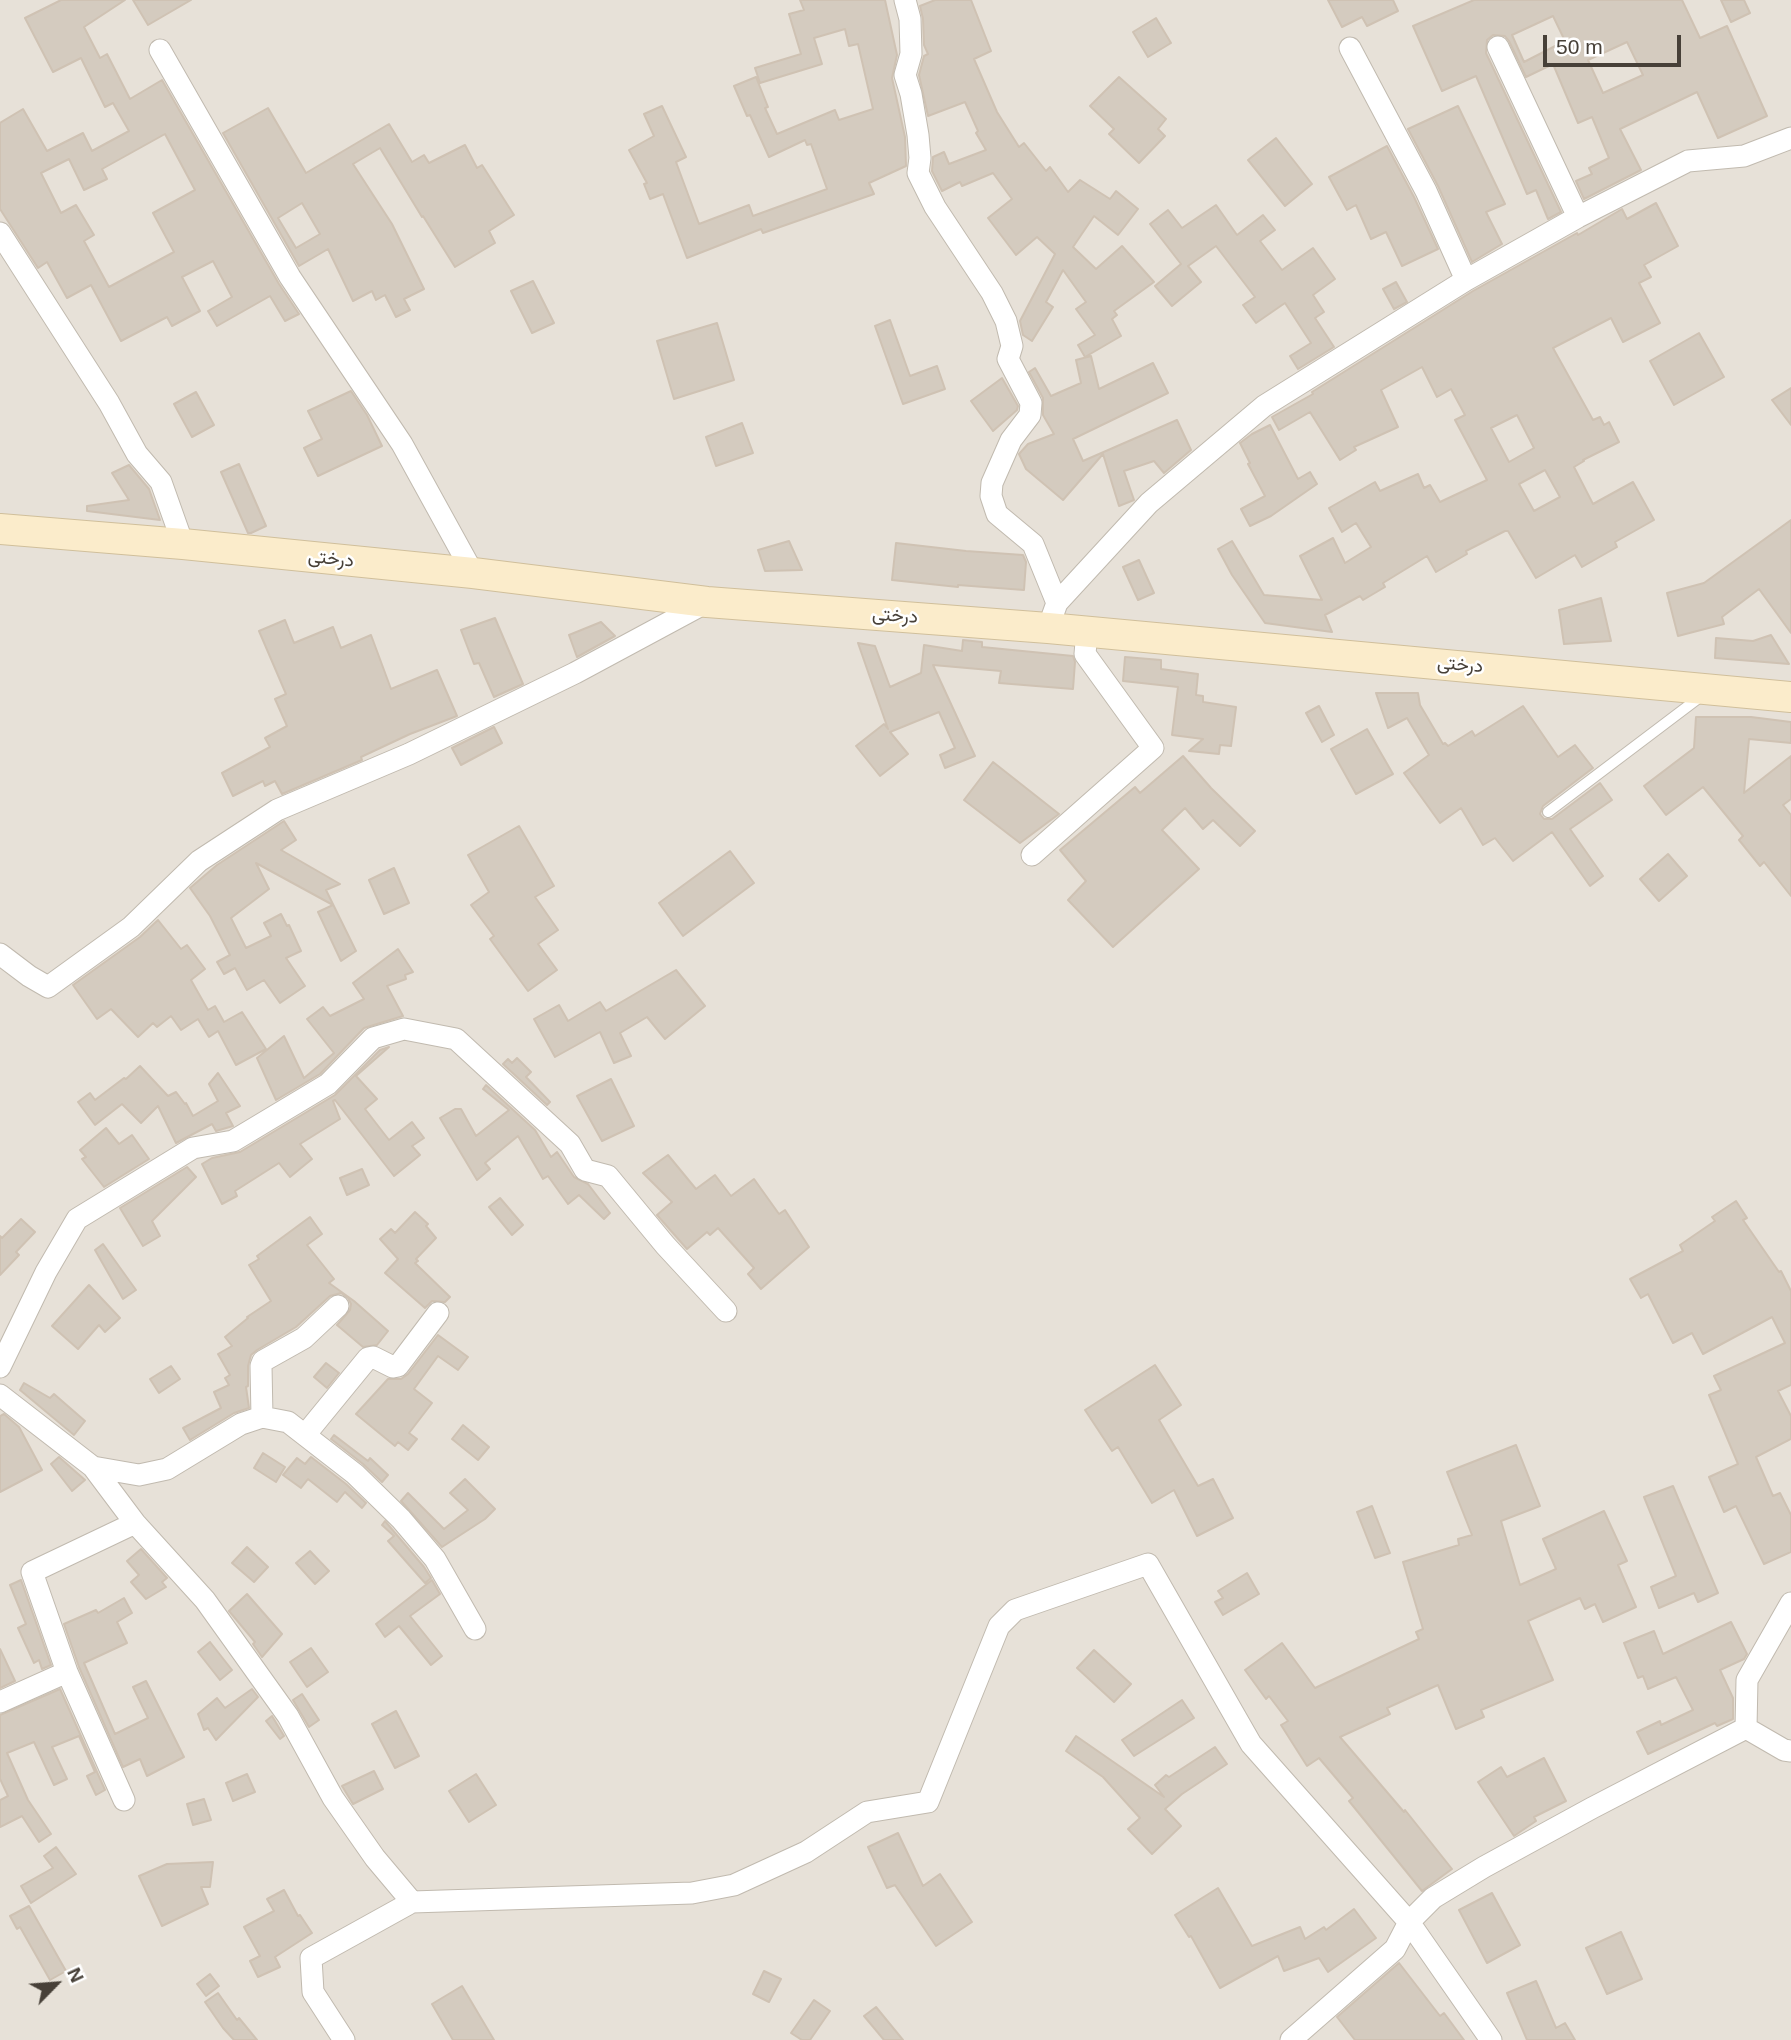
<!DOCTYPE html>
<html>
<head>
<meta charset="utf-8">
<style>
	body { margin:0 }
	#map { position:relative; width:1791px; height:2040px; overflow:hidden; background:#f3f0e9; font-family:Helvetica,sans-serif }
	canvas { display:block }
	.north { position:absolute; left:21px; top:1949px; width:70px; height:70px; -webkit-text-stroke:5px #fff; paint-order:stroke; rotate:65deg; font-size:19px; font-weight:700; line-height:28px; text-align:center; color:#474038 }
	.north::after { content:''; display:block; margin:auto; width:24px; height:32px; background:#474038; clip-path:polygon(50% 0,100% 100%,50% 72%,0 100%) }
	.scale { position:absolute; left:1543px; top:35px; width:138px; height:32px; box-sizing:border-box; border:4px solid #474038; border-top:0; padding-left:9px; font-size:21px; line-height:24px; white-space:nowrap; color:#474038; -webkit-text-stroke:5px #fff; paint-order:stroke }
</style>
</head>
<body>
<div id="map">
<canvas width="1791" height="2040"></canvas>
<div class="north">N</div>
<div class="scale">50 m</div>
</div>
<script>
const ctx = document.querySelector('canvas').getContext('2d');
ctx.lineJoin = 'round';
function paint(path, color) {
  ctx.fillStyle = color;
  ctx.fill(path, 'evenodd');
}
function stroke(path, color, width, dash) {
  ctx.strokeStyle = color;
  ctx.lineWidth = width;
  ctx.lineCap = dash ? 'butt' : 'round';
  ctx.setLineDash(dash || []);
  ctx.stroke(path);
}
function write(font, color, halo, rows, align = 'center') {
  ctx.font = font + ' Helvetica,Vazirmatn,sans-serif';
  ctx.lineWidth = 5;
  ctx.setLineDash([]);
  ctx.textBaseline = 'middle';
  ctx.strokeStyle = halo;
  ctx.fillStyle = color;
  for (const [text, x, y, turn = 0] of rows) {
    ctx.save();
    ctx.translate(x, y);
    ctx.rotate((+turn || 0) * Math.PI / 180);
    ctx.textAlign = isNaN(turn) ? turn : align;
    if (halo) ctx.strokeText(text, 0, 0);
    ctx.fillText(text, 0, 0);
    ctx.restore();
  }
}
paint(new Path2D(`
	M0,0h1791v2040h-1791z`), '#e7e1d8');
const building = new Path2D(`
	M61,0h64l-41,27 16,31 7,-4 23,45 32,-19 117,204 20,30 -14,7 -15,-25 -53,30 -9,-15 24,-14 -19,-36 -31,16 18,34 -28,15 -5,-9 -46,24 -30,-56 -24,13 -20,-36 -9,6 -38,-59v-86l23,-14 24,42 36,-18 9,18 37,-20 -16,-28 -8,4 -24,-49 -28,14 -28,-54zM165,134l30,56 -42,23 21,39 -65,35 -25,-46 10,-6 -18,-30 -15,8 -20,-40 28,-14 15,31 23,-11 -5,-10z
	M133,0h58l-43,25z
	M800,0h85l12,55 -5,23 13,59 1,29 -37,17 5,11 -111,39 -2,-4 -74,29 -24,-64 -13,5 -6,-15 3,-1 -18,-33 25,-14 -10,-22 18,-8 24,51 -10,5 23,62 50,-19 4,11 74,-27 -16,-45 -4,1 -2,-5 -36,17 -19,-42 -3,1 -13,-30 22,-9 12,30 -3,1 12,26 58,-24 4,10 34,-11 -15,-65 -9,2 -4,-17 -31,9 8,26 -62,19 -5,-15 46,-14 -12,-40 15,-4z
	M935,0h36l20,51 -17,8 23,53 22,35 5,-4 22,28 4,-4 18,25 12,-12 30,19 6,-8 22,18 -20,26 -24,-19 -21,31 23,22 26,-23 32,36 -40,29 3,4 -5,4 9,17 -36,21 -7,-12 17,-10 -19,-26 10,-7 -23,-32 -17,32 7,5 -21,34 -9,-6 -3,-14 35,-67 -18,-17 -21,18 -28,-37 24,-19 -19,-26 -31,13 -2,-4 -18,9 -10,-20 1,-14 11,-5 5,12 37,-14 -10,-17 2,-2 -13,-29 -37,14 -9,-41 5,-19 4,-2 -4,-9 -1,-26 -3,-13z
	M1328,0h65l5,11 -31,15 -5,-9 -20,10z
	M1474,0h208l18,38 27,-12 40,90 -49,22 -21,-46 -77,37 21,41 -57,29 -8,-18 16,-7 -3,-6 20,-10 -17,-41 -14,6 -25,-59 -27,13 -17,-36 -4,-5 -12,-1 -6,5 -1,13 75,159 -13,7 -12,-29 -9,4 -51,-118 -34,15 -29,-65zM1553,16l12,25 -41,21 -12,-27zM1627,42l16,33 -40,18 -15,-33z
	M1721,0h23l6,13 -19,9z
	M1156,18l15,25 -23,14 -15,-25z
	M1119,77l47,42 -8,10 7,7 -26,27 -30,-29 5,-5 -24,-23z
	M1458,106l47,98 -19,8 16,32 -30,18 -34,-76 -30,-57z
	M268,108l38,65 83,-49 23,38 12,-7 5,8 36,-18 12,23 5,-3 32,50 -25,16 6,12 -40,24 -32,-51 -1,1 -42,-69 -27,16 39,60 32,65 -20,10 6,11 -14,7 -11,-22 -9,5 -4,-9 -19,10 -25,-52 -29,17 -76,-133zM302,203l18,31 -24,14 -18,-30z
	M1276,138l36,46 -27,22 -37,-46z
	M1387,146l27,51 24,52 -36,17 -16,-34 -15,7 -15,-34 -9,5 -18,-33z
	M1656,203l22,43 -34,19 7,12 -12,6 21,40 -37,19 -12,-24 -58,30 40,72 7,-3 4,8 5,-3 10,20 -36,18 1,1 -10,6 19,37 40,-22 21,38 -39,22 2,5 -35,20 -7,-12 -39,23 -28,-47h-3l-39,20 1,3 -31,18 -9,-16 -44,27 2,4 -22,13 -3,-4 -35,19 7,17 -67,-9 -33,-48 -14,-26 14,-8 32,54 58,5 -22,-44 33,-18 12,25 26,-16 -15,-24 -14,9 -13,-24 46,-26 5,9 38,-17 6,14 6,-3 10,17 47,-22 -32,-60 10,-5 -14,-26 -14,8 -15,-30 -41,23 17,37 -44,20 2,3 -16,10 -30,-48 -31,18 -7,-13 41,-23 -1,-2 161,-101 104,-58 1,2 44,-26 5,10zM1517,415l17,33 -25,14 -18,-34zM1545,470l15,27 -26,14 -15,-27z
	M1216,205l21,30 26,-20 12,15 -15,11 22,29 31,-22 22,31 -22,16 11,17 -9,6 19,29 -36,22 -8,-13 21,-13 -26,-40 -29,20 -13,-18 12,-8 -39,-51 -28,20 13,16 -29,24 -17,-20 26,-22 -31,-40 18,-14 14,18z
	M533,281l21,42 -22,10 -21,-42z
	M1396,282l11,20 -13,7 -11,-20z
	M890,320l20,56 27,-10 8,23 -42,15 -28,-78z
	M717,323l17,57 -60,19 -17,-58z
	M1699,333l25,44 -50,28 -24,-44z
	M1091,356l8,33 54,-26 15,30 -95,46 10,22 94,-41 14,30 -27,23 -10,-12 -30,10 10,29 -15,6 -16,-52 -40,46 -37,-31 -7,-15 9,-10 26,-10 -11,-19v-17l-14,-26 6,-4 16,28 30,-13 -5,-23z
	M1002,378l16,28 -1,4 -24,21 -22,-30z
	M1791,388v37l-19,-25z
	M351,391l16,24 15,31 -64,30 -14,-28 18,-9 -14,-28z
	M196,392l18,33 -22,12 -18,-33z
	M742,423l11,30 -37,13 -10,-29z
	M1270,425l28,54 12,-7 7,12 -46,32 -21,10 -9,-17 24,-13 -17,-32 2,-1 -10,-20 12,-9z
	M239,464l27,62 -15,7h-3l-27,-61z
	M129,465l20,24 11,31 -73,-9v-5l42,-6 -17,-27z
	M1791,520v113l-32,-44 -37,28 2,7 -46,12 -11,-43 37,-10z
	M789,541l13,29 -37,1 -7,-21z
	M896,543l70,8 57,4 3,7 -2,28 -66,-5v2l-66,-7z
	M1139,560l15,33 -16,7 -15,-33z
	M1601,598l10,43 -47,3 -5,-34z
	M495,618l28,66 -29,13 -15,-34 -5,1 -13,-34z
	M285,620l9,23 39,-16 8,21 30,-13 20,54 46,-19 20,46 -47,18 -49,23 1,3 -80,34 -7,-13 -10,5 -2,-5 -30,15 -11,-23 48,-26 -5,-9 22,-12 -12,-27 11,-5 -27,-63z
	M601,622l14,14 -38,21 -8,-22z
	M1771,635l18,29 -74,-6 1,-20 37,3z
	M963,640l19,2v5l91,9 2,6 -2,27 -74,-6 2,-12 -68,-6 42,91 -30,12 -5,-13 15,-7 -16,-36 -49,20 18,22 -28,22 -24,-30 28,-22 4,5 -30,-86 17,3 15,41 31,-14 3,-28 38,6z
	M1125,657l36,3v9l37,5 -2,21 7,1v6l33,5 -5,39 -11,-1 -1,9 -30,-3 14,-12 -31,-4 6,-48 -55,-6z
	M1376,693h42l2,12 23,39 2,-1 3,3 24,-15 3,5 48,-30 35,51 17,-12 18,23 -50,38 -3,8 4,5h8l48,-36 12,17 -42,29 33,47 -13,10 -38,-54 -39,29 -18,-23 -12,7 -22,-37 -21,15 -36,-50 25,-18 -22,-37 -19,10z
	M1319,706l15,29 -12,7 -16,-29z
	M1696,717h55l40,5v21l-42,-4 -5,54 47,-37v43l-8,6 8,10v81l-27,-34 -4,4 -21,-26 4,-4 -40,-49 -37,28 -22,-29 50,-38z
	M494,727l8,16 -41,22 -9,-17z
	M1367,729l26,45 -37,20 -25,-45z
	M1183,756l28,32 44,43 -15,15 -27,-26 -10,9 -18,-21 -23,22 37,39 -86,78 -45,-47 18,-19 -26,-31 75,-63 5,6z
	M993,762l66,52 -39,29 -56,-43z
	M284,821l12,19 -15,10 59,34 -14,6 30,61 -15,10 -23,-49 15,-7 -77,-42 13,26 -38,29 15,30 25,-12 -7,-13 17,-9 6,12 2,-1 12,26 -15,7 19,28 -25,17 -16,-23 -17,10 -12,-22 -11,6 -7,-12 13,-7 -20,-39 -20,-28 27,-23z
	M519,826l35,60 -19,11 23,33 -20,14 19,26 -29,21 -38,-52 4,-3 -23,-31 18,-13 -21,-37z
	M730,851l24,32 -71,53 -24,-33z
	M1668,854l19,22 -28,25 -19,-22z
	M394,868l15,35 -25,11 -15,-34z
	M158,920l23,29 6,-4 18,24 -14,11 17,30 7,-4 9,16 18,-10 24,37 -30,16 -18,-34 -9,6 -11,-18 -17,11 -10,-14 -14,11 -4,-4 -15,14 -27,-28 -14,10 -24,-34 67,-48z
	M398,949l15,23 -8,3 1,4 -19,7 16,30 -39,12 -44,46 -44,26 -19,-42 27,-22 20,42 30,-25 -27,-34 16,-12 7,9 34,-17 -11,-16z
	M676,970l29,36 -40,33 -18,-22 -27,16 11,23 -17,7 -14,-31 -45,25 -21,-38 25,-14 9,16 32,-19 6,9z
	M389,1047l-33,29 21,23 -12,10 24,31 23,-18 12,16 -12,8 8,9 -26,21 -59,-76 -2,1 7,18 -40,25 12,15 -22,18 -11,-14 -44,28 2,5 -15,8 -20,-40 10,-6 28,-6 95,-57 45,-45z
	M517,1058l14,14 -5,5 24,25 -3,3 -44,-41 5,-5 4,4z
	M140,1066l28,30 8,-4 9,12 1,-1 7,13 25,-15 -9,-17 9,-11 22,33 -14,7 7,13 -17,5 -4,-7 -36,19 -18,-37 -17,17 -19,-19 -27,21 -17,-23 12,-9 5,7 29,-22 2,1z
	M611,1079l23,47 -32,15 -25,-45z
	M486,1085l49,45 16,27 6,-5 17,25 14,7 22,29 -6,6 -25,-24 -11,9 -20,-28 -5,3 -25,-43 -33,27 5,6 -13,11 -37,-62 15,-9h6l15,27 33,-26 -26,-21z
	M106,1128l13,16 13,-9 17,24 -45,28 -22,-28 4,-2 -6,-7z
	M668,1155l28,34 19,-14 16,21 23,-17 25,35 6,-4 24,37 -48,42 -13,-15 6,-6 -36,-40 -8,7 -3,-3 -20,17 -30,-34 15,-13 -29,-29z
	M187,1167l9,10 -44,44 8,15 -17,10 -23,-38z
	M362,1169l7,16 -22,10 -7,-17z
	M500,1198l23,27 -11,10 -23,-28z
	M1736,1201l11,17 -4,2 36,52 2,-1 10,20v94l-13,6 13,25v23l-35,18 17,39 7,-3 11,22v37l-27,12 -28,-58 -12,6 -15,-35 29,-13 -29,-69 12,-5 -7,-14 71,-33 -13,-26 -69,37 -11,-21 -19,10 -25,-49 -7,4 -11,-19 53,-28 -3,-6 35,-24 -3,-4z
	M415,1212l13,12 -2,2 10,12 -20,21 2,2 -3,2 35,34 -5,5 -13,-1 -7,7 -40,-35 13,-14 -18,-20 11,-10 4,4z
	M310,1217l12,17 -15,11 27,34 -5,4 25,18 34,30 -11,14 -14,2 -26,-22 13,-15 1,-6 -3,-6 -7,-5 -11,3 -34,31 -39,23 -6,5 -3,11v20l-2,1 3,21 -15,5 -44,27 -7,-12 38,-20 -7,-16 15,-7 -4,-7 5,-3 -12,-21 14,-8 -7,-9 23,-19 -1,-1 24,-16 -22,-36 10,-6 -2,-3z
	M21,1219l14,13 -19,20 3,3 -19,20v-39l2,2z
	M103,1244l33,46 -13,9 -28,-49z
	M89,1285l31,33 -15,14 -6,-7 -21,24 -26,-23z
	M438,1335l30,22 -10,13 -20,-14 -24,33 18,14 -23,30 8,6 -9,11 -10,-8 -3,4 -39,-32 32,-35h13l7,-5z
	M326,1363l13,10 -12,15 -13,-11z
	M1155,1365l26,40 -22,15 39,66 15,-7 20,39 -36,18 -23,-46 -22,13 -34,-56 -6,4 -27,-41z
	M171,1366l9,13 -21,14 -9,-14z
	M24,1383l26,15 4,-4 31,27 -11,14 -54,-45z
	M4,1414l15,13 23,43 -42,22v-76z
	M463,1425l26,22 -11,13 -26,-21z
	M334,1435l34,26 2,-3 18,17 -6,7 -19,-18 -32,-25z
	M1516,1445l24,61 -39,15 19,64 36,-16 -13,-30 61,-28 23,50 -9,4 18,42 -33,15 -8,-18 -10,5 -5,-11 -52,23 25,59 -72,30 3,7 -28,12 -18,-44 -51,23 3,6 -50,23 64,75 1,-2 47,59 -30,22 -73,-90 4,-3 -34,-40 -12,8 -26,-41 7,-4 -19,-25 -3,3 -21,-29 37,-27 33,45 104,-49 -3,-7 7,-3 -20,-67 56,-17 -1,-6 14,-4 -25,-63z
	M263,1453l22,14 -9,15 -22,-14z
	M59,1457l26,23 -13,11 -21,-27z
	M311,1457l35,27 20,19 -4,5 -17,-16 -8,10 -29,-23 -7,9 -18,-13 14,-17 8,6z
	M465,1479l30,30 -10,10 -43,28 -41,-46 7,-8 36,36 24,-19 -18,-17z
	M1673,1486l45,107 -20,9 -4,-9 -35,15 -8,-21 25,-11 -32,-79z
	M1372,1506l18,47 -15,5 -18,-46z
	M385,1521l39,46 7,11 -6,5 -37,-42 6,-5 -12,-11z
	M247,1547l21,20 -14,15 -22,-19z
	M141,1549l26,29 -5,4 4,5 -20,12 -15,-17 8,-7 -12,-14z
	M310,1551l19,20 -14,13 -19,-21z
	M1247,1573l12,21 -36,21 -8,-13 8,-4 -5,-7z
	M21,1580l30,85 -9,4 -3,-9 -5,3 -16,-35 8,-4 -16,-39z
	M432,1580l8,14 -30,22 32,40 -11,9 -32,-39 -14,11 -9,-13z
	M247,1594l35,40 -20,23 -9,-13 2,-2 -26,-31z
	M124,1598l8,15 -15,9 10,21 -43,20 31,71 33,-16 -15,-31 13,-6 38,76 -37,19 -7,-17 -17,8 -44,-100 -15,-43 32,-14 2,3z
	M1731,1622l16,32 -3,5 -24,11 13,28v21l-16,7 -2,-3 -67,31 -11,-22 23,-11 1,4 32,-15 -17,-33 -28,12 -5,-13 -5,2 -14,-35 30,-12 9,23z
	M210,1642l22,28 -12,10 -22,-28z
	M311,1648l17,24 -21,15 -17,-25z
	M0,1649l15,32 -15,7z
	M1094,1650l37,34 -17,18 -37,-34z
	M60,1689l45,101 -9,5 -9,-19 8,-4 -16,-36 -27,11 15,32 -13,6 -20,-43 -27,11 21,47 23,34 -12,8 -17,-26 -22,11v-27l8,-4 -8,-17v-64z
	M252,1689l6,8 -42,43 -8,-12 -4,2 -6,-16 19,-16 8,10z
	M302,1694l17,26 -10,7 -16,-27z
	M1182,1700l12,18 -60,38 -12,-16z
	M396,1711l23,45 -24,12 -23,-44z
	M272,1716l12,20 -4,3 -14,-18z
	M1076,1736l88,61 -9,-12 11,-10 3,2 46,-30 12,17 -45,30 -17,15 16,17 -29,28 -24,-25 12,-11 -37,-41 -37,-26z
	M1544,1758l22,43 -32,16 2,4 -22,15 -36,-54 23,-15 6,10z
	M374,1771l9,18 -30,15 -11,-18z
	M247,1774l8,18 -22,9 -7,-18z
	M476,1774l20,31 -27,17 -20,-31z
	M204,1799l7,21 -18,5 -6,-21z
	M898,1833l25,53 17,-12 32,48 -36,24 -41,-61 -8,3 -19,-41z
	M56,1847l20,27 -45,29 -10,-17 32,-18 -9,-12z
	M213,1862l-3,25h-9l7,17 -46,22 -23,-50 28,-12z
	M1218,1888l34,58 48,-19 5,12 19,-12 2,3 28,-21 22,29 -48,34 -9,-14 -35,13 -6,-15 -58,32 -29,-52 -2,1 -14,-22z
	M284,1890l14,26 2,-1 12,18 -37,24 5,10 -22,10 -8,-16 10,-5 -16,-29 30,-16 -7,-12z
	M1492,1893l28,52 -33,18 -28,-53z
	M29,1906l37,65 -16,9 -30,-53 -3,2 -7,-13z
	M1621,1932l21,47 -35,15 -21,-46z
	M1399,1963l41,53 4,-3 20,27h-109l-18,-23z
	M764,1971l17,8 -12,23 -16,-8z
	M210,1974l9,12 -13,10 -9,-12z
	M1536,1981l20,47 9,-5 10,17h-48l-20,-47z
	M462,1986l32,54h-41l-21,-36z
	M218,1993l19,27 2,-2 18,22h-23l-11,-12 -18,-26z
	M814,2000l16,11 -20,29h-8l-11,-7z
	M876,2007l27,33h-19l-20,-24z`);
paint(building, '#d4cbbf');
stroke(building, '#cfc2b3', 2);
const lane = new Path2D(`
	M1548,812l156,-118`);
const street = new Path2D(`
	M905,0l5,19 1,35 -6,21 6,19 7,41 2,23 -2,15 17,34 57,86 14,28 6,25 -4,13 23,44 -1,12 -19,25 -19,43 -1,13 6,18 36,30 24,59
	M1498,47l80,170
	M1350,48l76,143 40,89
	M160,50l130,227 112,167 71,129
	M0,233l109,170 28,51 24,28 22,62
	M1048,628l9,-25 92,-100 115,-97 202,-126 112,-63 110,-56 56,-5 47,-18
	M1032,855l121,-107 -68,-94 2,-23
	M0,954l29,22 19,11 83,-60 68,-66 78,-51 132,-56 166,-81 132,-71
	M0,1367l46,-95 31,-53 116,-71 40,-7 95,-57 45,-46 31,-9 52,10 114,105 15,26 23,6 57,69 61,66
	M0,1395l93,72 42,56 70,77 83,116 45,82 42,60 37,44
	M262,1417l-1,-51 2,-5 41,-23 34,-32
	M305,1435l63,-77 5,-1 20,10 5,-1 40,-53
	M93,1467l46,8 28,-6 74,-45 21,-7 26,5 67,52 46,45 34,40 40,70
	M67,1672l57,128
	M0,1702l67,-30 -35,-100 103,-49
	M1746,1728l38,22 7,1
	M344,2040l-31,-48 -2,-34 101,-56 280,-9 42,-8 72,-33 61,-40 61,-10 71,-176 16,-16 133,-46 103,180 158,178 82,118
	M1291,2040l104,-91 14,-27 24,-24 51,-31 108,-59 154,-80 1,-48 44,-77`);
const secondary = new Path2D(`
	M0,529l183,15 290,29 234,29 341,26 743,69`);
stroke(lane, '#c1baaf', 12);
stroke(street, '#c1baaf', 23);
stroke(secondary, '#d0bf9b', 32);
stroke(lane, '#fff', 10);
stroke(street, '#fff', 21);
stroke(secondary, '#fbeccb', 30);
write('19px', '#474038', '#fff', [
	["درختی",331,559,6],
	["درختی",895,616,4],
	["درختی",1460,665,5]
]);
</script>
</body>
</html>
